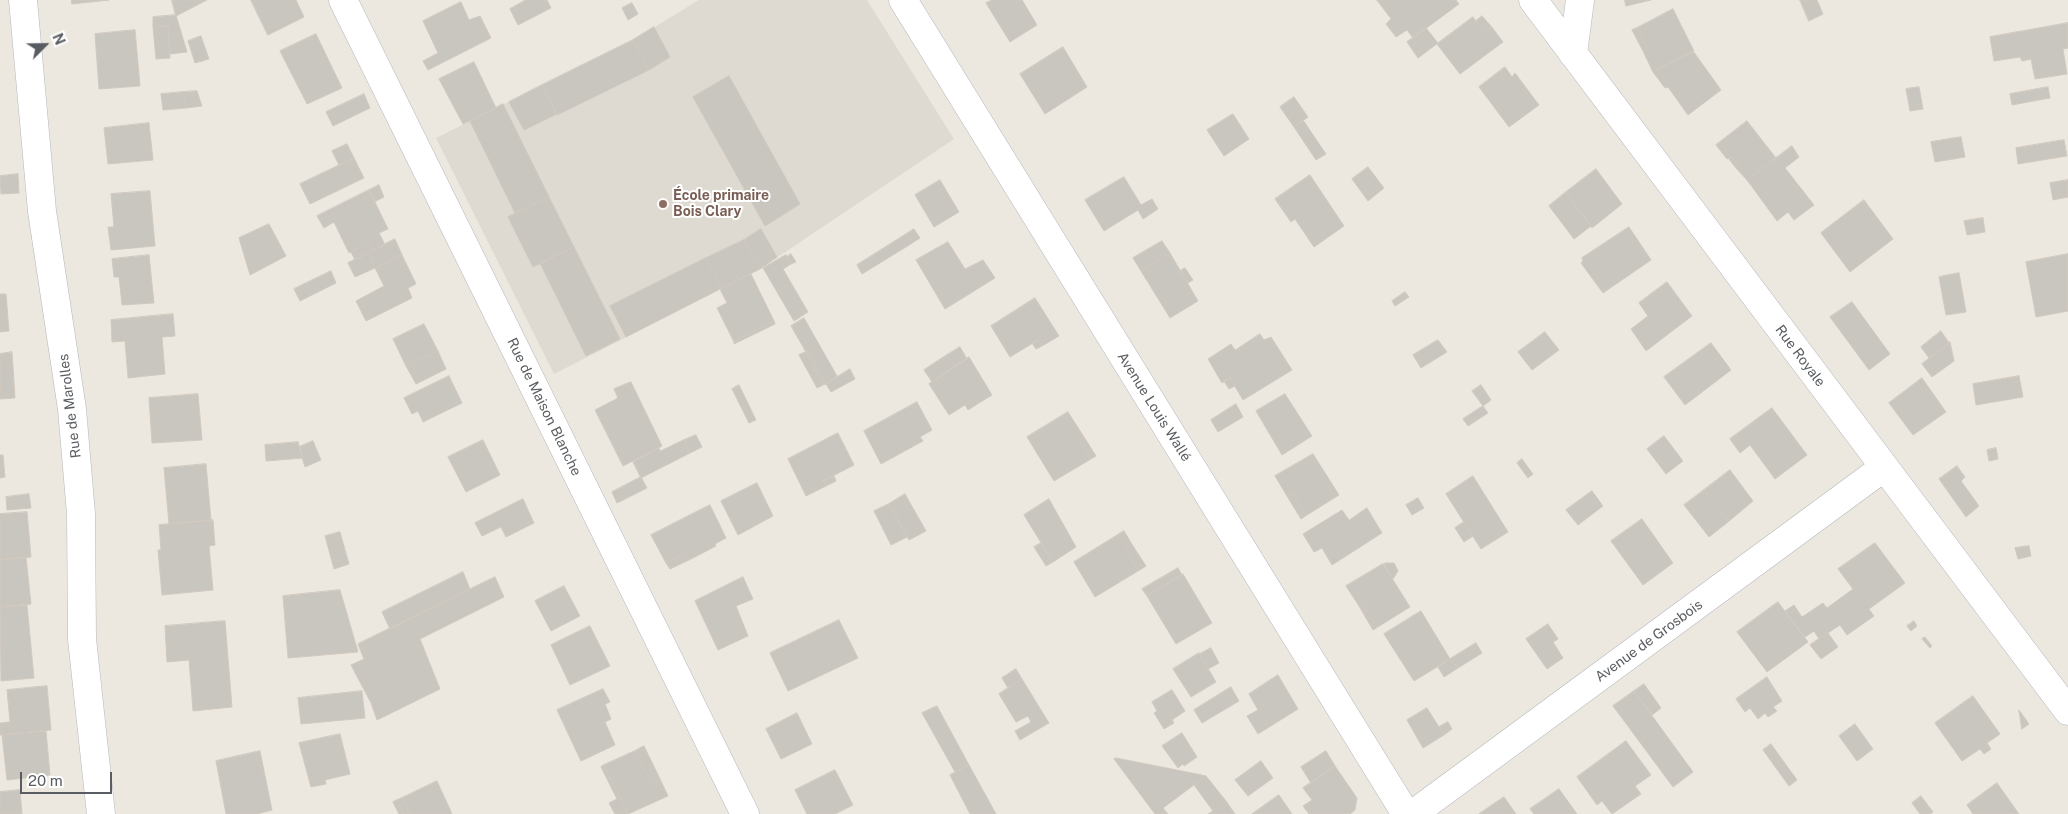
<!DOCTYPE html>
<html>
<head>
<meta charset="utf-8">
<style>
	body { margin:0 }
	#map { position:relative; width:2068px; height:814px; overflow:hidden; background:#ece8e0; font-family:"Public Sans",sans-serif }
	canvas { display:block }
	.north { position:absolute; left:20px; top:20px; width:50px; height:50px; -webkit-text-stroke:4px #fff; paint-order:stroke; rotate:67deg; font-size:14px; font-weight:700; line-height:20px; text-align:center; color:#595d61 }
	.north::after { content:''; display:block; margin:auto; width:18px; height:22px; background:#595d61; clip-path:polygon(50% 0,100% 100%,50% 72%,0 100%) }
	.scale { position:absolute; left:20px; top:772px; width:92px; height:22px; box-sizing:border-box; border:2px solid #595d61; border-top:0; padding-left:6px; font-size:15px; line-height:18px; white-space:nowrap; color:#595d61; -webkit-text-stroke:4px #fff; paint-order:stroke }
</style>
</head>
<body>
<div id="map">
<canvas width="2068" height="814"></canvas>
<div class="north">N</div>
<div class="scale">20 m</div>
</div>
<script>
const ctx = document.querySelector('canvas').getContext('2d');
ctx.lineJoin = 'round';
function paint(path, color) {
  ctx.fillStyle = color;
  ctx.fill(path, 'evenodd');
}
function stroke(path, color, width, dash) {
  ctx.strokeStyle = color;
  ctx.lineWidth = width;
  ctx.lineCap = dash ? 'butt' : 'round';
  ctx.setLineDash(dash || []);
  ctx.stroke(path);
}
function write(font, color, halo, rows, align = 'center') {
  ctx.font = font + ' "Public Sans",sans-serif';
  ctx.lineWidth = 4;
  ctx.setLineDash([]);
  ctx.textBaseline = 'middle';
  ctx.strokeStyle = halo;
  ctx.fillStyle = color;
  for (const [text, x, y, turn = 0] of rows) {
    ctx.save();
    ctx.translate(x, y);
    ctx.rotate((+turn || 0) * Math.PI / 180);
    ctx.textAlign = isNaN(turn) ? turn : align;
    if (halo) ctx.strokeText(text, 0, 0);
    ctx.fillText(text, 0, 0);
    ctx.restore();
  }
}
paint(new Path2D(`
	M699,0h168l87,139 -194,130 -206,105 -118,-236 197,-98z`), '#dedad1');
const building = new Path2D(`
	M72,0h37l-37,4z
	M172,0h35l-31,16z
	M251,0h45l8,17 -36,18z
	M526,0h21l4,8 -33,17 -8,-16z
	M992,0h30l15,25 -27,17 -24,-39z
	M1377,0h79l3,4 -46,34 -6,-8 -11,7 -10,-13 5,-5z
	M1625,0h26l-25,6z
	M1800,0h17l6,14 -14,7z
	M461,2l8,18 11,-4 11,22 -63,32 -5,-9 15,-8 -15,-32z
	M632,3l6,11 -10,6 -6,-12z
	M1673,9l21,42 -41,21 -10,-21 4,-2 -10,-21z
	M176,15l11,37 -17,2 -2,-28 -15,1v-10z
	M1482,16l9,10 -8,5 -7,-10z
	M1473,17l10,14 8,-5 12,16 -43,32 -23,-30z
	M2068,23v25l-5,1 4,25 -32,5 -4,-20 -9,2 -2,-4 -26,4 -4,-24z
	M168,26l2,32 -14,1 -3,-32z
	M654,27l16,30 -21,13 -16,-30z
	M1426,28l12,15 -20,15 -11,-16z
	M1637,28l10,21 -4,2 -11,-21z
	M135,30l5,56 -41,3 -4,-55z
	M316,34l26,54 -35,16 -27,-53z
	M201,36l8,23 -14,4 -7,-22z
	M633,40l16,30 -92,45 -15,-30z
	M1063,47l24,40 -42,27 -25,-40z
	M1693,51l28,39 -33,25 -20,-28 -3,1 -12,-16z
	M474,62l22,46 -33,16 -24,-45z
	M1505,67l7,10 3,-4 24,32 -30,22 -30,-40z
	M729,76l71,128 -35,22 -72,-129z
	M542,85l15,29 -33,16 -15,-28z
	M1919,87l4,22 -13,2 -4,-22z
	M2048,87l2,11 -38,7 -2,-11z
	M197,91l5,15 -16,2 -3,-16z
	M183,92l3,16 -23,2 -2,-16z
	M364,94l6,14 -37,18 -7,-14z
	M1294,97l14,20 -14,10 -14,-20z
	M503,104l46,93 -34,16 -45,-92z
	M1233,114l16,25 -25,17 -17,-26z
	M1303,120l23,34 -10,6 -22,-33z
	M1747,121l29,37 -29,22 -12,-13 3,-2 -6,-8 -5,2 -11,-14z
	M149,123l4,37 -45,4 -4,-36z
	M1961,137l4,20 -30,5 -4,-20z
	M2064,140l3,16 -49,8 -2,-16z
	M347,144l7,14 -15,7 -7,-14z
	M1792,146l7,11 -14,11 29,37 -20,15 -6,-8 -11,9 -30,-41z
	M1732,157l6,8 -3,2 -6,-8z
	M354,158l10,20 -54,26 -10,-20z
	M1368,167l16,21 -16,13 -16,-22z
	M1596,169l26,35 -30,24 -26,-36z
	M18,174l1,19 -18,1 -1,-18z
	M1310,175l34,51 -30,21 -19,-28 -4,3 -16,-23z
	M1124,177l17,28 11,-6 6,10 -15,10 -5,-9 -34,21 -19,-31z
	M940,180l19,32 -25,15 -19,-32z
	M2068,180v17l-15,3 -3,-17z
	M379,185l5,12 -10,5 -5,-12z
	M369,190l19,39 -9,4 6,12 -13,6 -4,-8 -19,10 -15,-31 -10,6 -7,-12z
	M150,191l5,55 -44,4 -3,-23h6l-3,-33z
	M1566,192l25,34 -17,13 -25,-33z
	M549,197l25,50 -41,20 -25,-50z
	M1864,200l29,39 -43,33 -29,-39z
	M1983,218l2,14 -18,3 -3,-14z
	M269,224l17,32 -36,19 -11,-37z
	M1629,227l22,33 -48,33 -22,-30 2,-2 -1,-3z
	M761,229l16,28 -17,12 -16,-29z
	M914,229l6,9 -14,9 -6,-9z
	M900,238l6,9 -44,27 -5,-9z
	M395,239l7,16 -27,13 -7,-15z
	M744,240l16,29 -38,19 -16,-30z
	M1162,241l8,12 -29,18 -8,-13z
	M948,242l17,27 18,-9 12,18 -50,31 -29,-49z
	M368,243l4,8 -17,9 -4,-8z
	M574,247l46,92 -34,17 -46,-93z
	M368,253l7,15 -20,9 -7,-14z
	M1170,253l28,48 -28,17 -29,-47z
	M791,254l5,8 -5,2 -4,-7z
	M2068,254v57l-32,6 -10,-55z
	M149,255l5,48 -32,2 -3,-28h-5l-2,-18z
	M402,255l14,29 -8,4 4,10 -46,23 -10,-20 28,-15 -9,-18z
	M786,255l5,9 -8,5 25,43 -14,9 -31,-53z
	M706,258l16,30 -96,49 -16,-31z
	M1185,268l8,12 -5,3 -8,-12z
	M331,271l5,12 -36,18 -6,-12z
	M1959,273l7,39 -20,3 -7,-38z
	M751,274l23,47 -40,21 -17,-34 10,-5 -7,-14z
	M1667,282l25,34 -46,35 -15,-22 17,-13 -9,-13z
	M1405,292l4,5 -14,9 -3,-5z
	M0,294h6l3,37 -9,1z
	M1035,298l24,38 -17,10 -4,-6 -28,17 -19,-31z
	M1852,302l38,52 -21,16 -39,-53z
	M173,314l2,22 -13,1 3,37 -37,4 -3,-37 -13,1 -1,-22z
	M804,318l33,58 -11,8 -18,-34 -2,2 -15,-26z
	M774,321l1,3 -41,20v-2z
	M424,324l14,27 -32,15 -13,-27z
	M1941,331l8,12 -20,15 -8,-11z
	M1545,332l14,18 -27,20 -14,-18z
	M1260,334l4,6 7,-3 21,33 -49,30 -13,-22 -8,5 -14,-24 23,-15 4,6z
	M1038,340l4,6 -6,3 -4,-6z
	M1438,340l9,12 -26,16 -8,-13z
	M1950,342l4,19 -22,16 -10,-13z
	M1711,343l20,27 -46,35 -21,-28z
	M960,347l7,12 -12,8 -8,-12z
	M808,350l18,34 -3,1 -17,-33z
	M438,351l8,18 -30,15 -10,-18z
	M12,352l3,46 -15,1v-45z
	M806,352l17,33 -6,3 -18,-33z
	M947,355l8,12 -23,15 -8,-12z
	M969,357l23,38 -13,8 -3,-5 -27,17 -20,-31z
	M850,369l5,10 -24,13 -5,-8z
	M449,376l13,27 -39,19 -5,-11 -6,3 -8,-16z
	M2019,376l4,21 -47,8 -3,-21z
	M1230,378l5,8 -6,3 -5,-8z
	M1922,378l24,34 -33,23 -24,-32z
	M631,382l31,64 -39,20 -28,-56 23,-12 -4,-9z
	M739,385l17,35 -7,3 -17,-34z
	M1481,385l10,15 -8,6 -11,-15z
	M198,394l4,46 -50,3 -3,-45z
	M1285,394l27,42 -30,19 -26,-44z
	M976,398l3,5 -11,7 -3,-5z
	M917,402l15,28 -12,7 3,4 -42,23 -17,-33z
	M1236,404l7,13 -25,15 -7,-12z
	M1483,406l5,7 -20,13 -5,-7z
	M1772,408l35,47 -32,24 -25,-34 -10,8 -10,-14z
	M1068,412l16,25 -5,3 12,19 -37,22 -27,-44z
	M838,433l16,32 -31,16 3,5 -20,10 -18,-37z
	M696,435l6,12 -12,6 -6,-13z
	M1664,436l19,25 -17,13 -19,-25z
	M1084,437l12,19 -5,3 -12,-19z
	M483,440l17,35 -34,17 -18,-35z
	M684,440l6,13 -49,25 -8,-16 26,-14 1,3z
	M313,441l8,19 -16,7 -6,-20z
	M298,442l5,16 -37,3 -1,-16z
	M1996,448l2,11 -9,2 -2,-11z
	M1313,454l26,41 -32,20 -14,-22 -6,3 -12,-20z
	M0,455h3l2,22 -5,1z
	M1522,459l11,15 -5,4 -11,-15z
	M206,464l5,56 -42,4 -5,-56z
	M1957,466l8,11 -4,4 18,25 -13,11 -27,-38z
	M1730,470l23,31 -25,21 -24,-32z
	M834,476l2,5 -10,5 -3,-5z
	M1473,476l35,56 -27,17 -35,-55z
	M641,477l6,11 -30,15 -5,-11z
	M757,483l16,33 -35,19 -17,-34z
	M1704,490l24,32 -19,15 -25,-32z
	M1592,491l11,15 -25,19 -12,-15z
	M1293,493l14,22 -6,4 -14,-23z
	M29,494l2,14 -24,2 -1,-13z
	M905,494l21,37 -17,9 -20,-36z
	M1418,498l6,10 -12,7 -6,-10z
	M523,499l11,24 -28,14 -5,-10 -19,9 -7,-13z
	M1049,499l27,48 -23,15 -29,-47z
	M889,504l18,33 -16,8 -17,-34z
	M710,505l16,33 -11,6 1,2 -27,14 -3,-7 -20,10 -15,-28z
	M1367,508l15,25 -50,32 -10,-17 -8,4 -11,-18 39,-24 7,10z
	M27,512l4,45 -31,3v-46z
	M1642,519l31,44 -30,22 -32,-44z
	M213,520l2,25 -6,1 4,44 -51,5 -4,-45h3l-2,-25z
	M1464,522l9,14 -9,6 -9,-14z
	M1124,531l9,15 -7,4 12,21 -43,26 -21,-35z
	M340,532l9,32 -15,5 -9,-33z
	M1041,543l12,19 -7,4 -12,-19z
	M1875,543l30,40 -36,26 5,7 -27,19 -7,-10 -21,14 -5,-8 -9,6 -20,-26 9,-6 8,12 21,-14 4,5 26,-19 -15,-20z
	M1133,546l13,20 -8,5 -12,-21z
	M2029,546l2,10 -13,3 -3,-11z
	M686,553l3,7 -19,9 -4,-6z
	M26,557l5,47 -31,3v-47z
	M1386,563h8l4,8 -5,8 -9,-15z
	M1383,564l27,43 -37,23 -10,-17 4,-2 -4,-8 -4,3 -13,-20z
	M1178,568l4,7 -35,21 -5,-7z
	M463,572l7,17 -80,40 -8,-17z
	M1183,574l29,49 -36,21 -29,-48z
	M495,577l9,20 -84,42 20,50 -63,31 -6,-17 -20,-38 13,-6 -6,-15z
	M743,577l10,22 -17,7 12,30 -30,14 -23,-49z
	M564,586l16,30 -29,15 -16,-30z
	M340,590l18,62 -70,6 -5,-62z
	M1778,602l30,40 -41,30 -30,-40z
	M1363,603l4,8 -4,2 -4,-7z
	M27,605l7,73 -33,3 -1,-74z
	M1421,611l29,48 -36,22 -30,-47z
	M839,620l19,38 -70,33 -18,-38z
	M225,621l7,86 -39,4 -4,-51 -22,2 -2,-36z
	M1914,621l3,5 -6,5 -4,-5z
	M1548,624l10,15 -5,3 10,16 -16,11 -21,-30z
	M590,626l20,40 -40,19 -19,-40z
	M1828,633l10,14 -17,12 -11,-14z
	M1925,637l7,9 -2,2 -8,-9z
	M1476,643l6,10 -24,15 -8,-9z
	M1211,648l8,15 -11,6 -8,-15z
	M1199,653l17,29 -25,15 -18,-28z
	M1450,659l8,9 -14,9 -6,-10z
	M1016,669l6,10 -14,9 -6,-10z
	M1278,675l20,34 -40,25 -11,-18 11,-6 -9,-16z
	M1767,677l15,24 -9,6 4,4 -9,6 -3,-4 -7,6 -8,-11 -5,4 -9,-13z
	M1022,679l27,44 -29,17 -5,-9 16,-9 -3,-6 -12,6 -17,-28z
	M1644,684l17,24 -9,7 -18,-24z
	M47,686l4,44 -51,5v-12l10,-1 -3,-32z
	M1231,687l8,14 -37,22 -8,-13z
	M603,689l7,13 -5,2 6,15 -6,3 10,23 -34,16 -24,-51z
	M1172,690l13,21 -13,9 2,3 -10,6 -10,-16 3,-2 -5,-9z
	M362,691l3,27 -64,6 -3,-26z
	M1634,691l59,81 -20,15 -60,-81z
	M1973,696l27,38 -13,9 4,6 -7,5 -4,-5 -18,12 -27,-38z
	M937,706l32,59 -14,7 -33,-59z
	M1427,708l17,27 -21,13 -16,-28z
	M2019,710l10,14 -7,5z
	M797,713l15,31 -31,15 -15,-30z
	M1448,722l4,7 -8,6 -5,-8z
	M1855,724l18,25 -16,12 -18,-25z
	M46,731l4,44 -43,5 -5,-45z
	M1182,733l15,24 -13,9 -1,-2 -5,4 -16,-22z
	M340,734l10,40 -25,6 1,4 -15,3 -12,-44z
	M1626,741l25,34 -16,11 6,8 -29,20 -10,-13 -5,4 -20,-28z
	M1771,744l26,36 -8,6 -26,-36z
	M644,746l16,33 -9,4 -16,-32z
	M260,751l12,59 -15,4h-31l-10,-53z
	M635,751l16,32 9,-4 8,17 -40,18 -24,-49z
	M1326,751l9,15 -24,17 -10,-16z
	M1116,758l81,16 9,2 -43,32 5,6h-13l-41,-55z
	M1261,761l12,17 -25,18 -13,-16z
	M604,765l24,49h-13l-6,-11 8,-4 -16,-32z
	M969,765l27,49h-26l-20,-39z
	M1335,766l22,32 -2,12 -5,4h-41l-6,-8 9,-6 -9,-12z
	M835,770l18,35 -18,9h-28l-12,-24z
	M1206,776l20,25 -13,10 -19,-26z
	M437,781l15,33h-42l-8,-16z
	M1997,783l22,31h-46l-6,-9z
	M1559,789l18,25h-43l-4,-5z
	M20,790l2,24h-22v-22z
	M1279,795l13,19h-40z
	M1921,796l12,16 -3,2h-10l-8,-11z
	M1504,797l12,17h-37z
	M402,798l8,16h-6l-7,-14z
	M397,800l7,14h-5l-6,-12z
	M1226,801l9,13h-27l5,-3z`);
paint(building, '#c9c5bf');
stroke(building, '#d1c9be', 1);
const minor = new Path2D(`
	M23,0l19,211 30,198 9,105 1,125 19,175
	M343,0l402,814
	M903,0l503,814
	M1533,0l535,711
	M1573,54l7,-54
	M1413,814l470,-346`);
stroke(minor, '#b3b7bb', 29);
stroke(minor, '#fff', 28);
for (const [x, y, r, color] of [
	[663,204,5,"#8d6e63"]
]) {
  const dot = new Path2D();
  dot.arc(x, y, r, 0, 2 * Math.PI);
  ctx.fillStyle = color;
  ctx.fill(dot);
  stroke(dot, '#fff', 2);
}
write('bold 14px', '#785e54', '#fff', [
	["École primaire",673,196],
	["Bois Clary",673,212]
], 'left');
write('14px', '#595d61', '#fff', [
	["Rue Royale",1800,356,53],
	["Rue de Marolles",70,406,-97],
	["Rue de Maison Blanche",544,407,64],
	["Avenue Louis Wallé",1154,407,58],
	["Avenue de Grosbois",1649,641,-36]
]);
</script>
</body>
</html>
